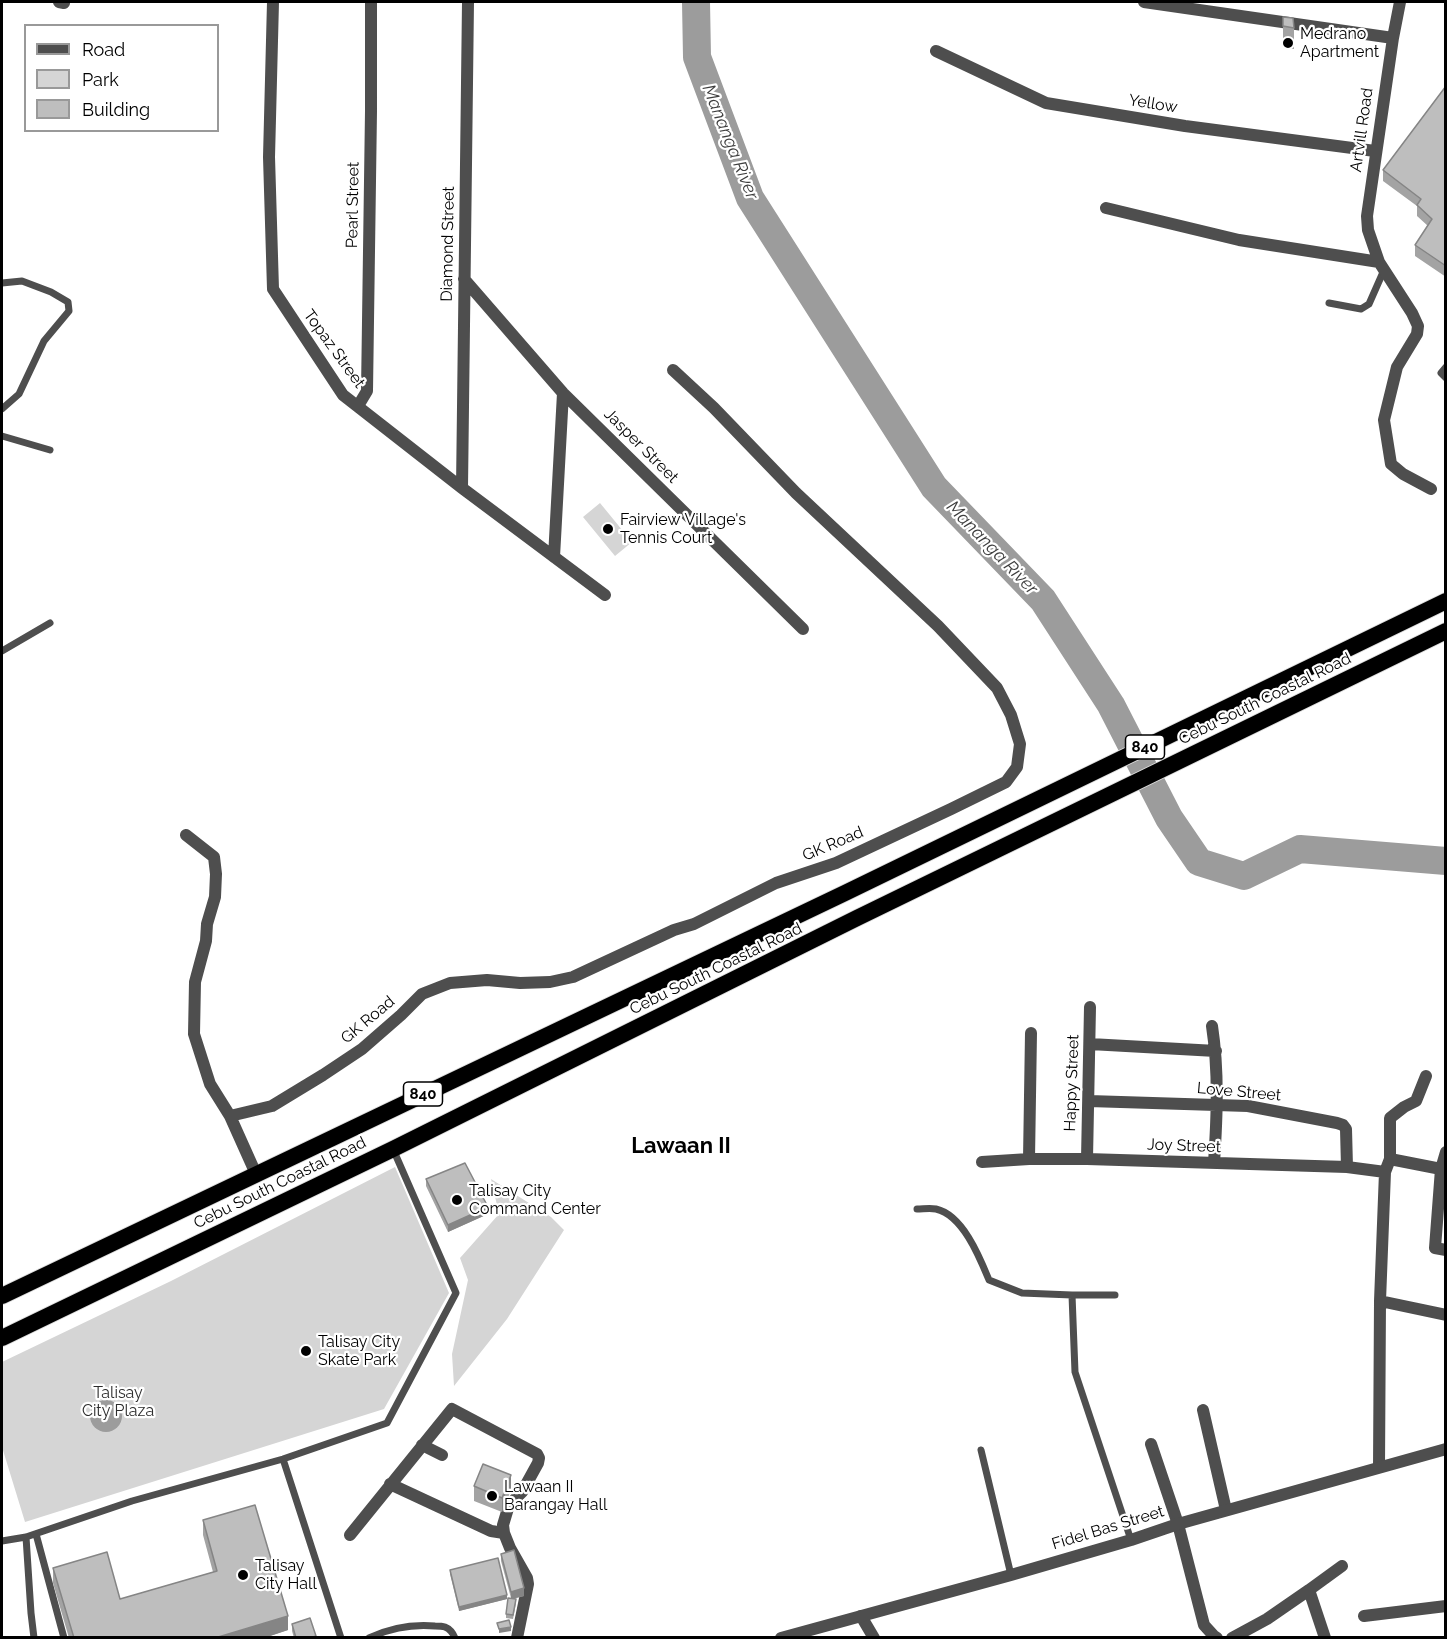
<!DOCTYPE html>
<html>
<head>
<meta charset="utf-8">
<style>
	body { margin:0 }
	#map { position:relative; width:1447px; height:1639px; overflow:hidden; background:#fff; font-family:Raleway,sans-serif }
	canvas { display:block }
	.frame { position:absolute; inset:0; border:3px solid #000; pointer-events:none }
	.legend { position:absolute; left:24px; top:24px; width:195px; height:108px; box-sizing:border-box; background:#fff; border:2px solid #999; margin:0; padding:8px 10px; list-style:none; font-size:18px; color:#000 }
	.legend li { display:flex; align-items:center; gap:12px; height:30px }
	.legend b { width:30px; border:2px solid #999 }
</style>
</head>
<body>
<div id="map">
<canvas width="1447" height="1639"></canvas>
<div class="frame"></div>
<ul class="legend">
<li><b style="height:8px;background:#4e4e4e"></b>Road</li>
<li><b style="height:16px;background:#d5d5d5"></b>Park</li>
<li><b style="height:16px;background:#bebebe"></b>Building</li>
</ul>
</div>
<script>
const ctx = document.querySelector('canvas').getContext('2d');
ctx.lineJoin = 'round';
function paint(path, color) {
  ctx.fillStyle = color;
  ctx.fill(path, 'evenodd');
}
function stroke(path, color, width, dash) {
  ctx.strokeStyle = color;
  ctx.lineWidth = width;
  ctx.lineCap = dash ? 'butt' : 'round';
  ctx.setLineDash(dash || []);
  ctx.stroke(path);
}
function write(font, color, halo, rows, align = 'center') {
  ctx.font = font + ' Raleway,sans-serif';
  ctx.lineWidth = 4.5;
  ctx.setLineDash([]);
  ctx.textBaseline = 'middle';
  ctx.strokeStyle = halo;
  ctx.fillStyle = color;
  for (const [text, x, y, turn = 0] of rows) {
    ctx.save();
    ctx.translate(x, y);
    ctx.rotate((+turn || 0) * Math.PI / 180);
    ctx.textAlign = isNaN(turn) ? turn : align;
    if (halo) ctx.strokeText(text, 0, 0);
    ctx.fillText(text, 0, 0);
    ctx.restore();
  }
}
paint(new Path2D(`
	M600,503l32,39 -17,14 -32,-39z
	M395,1167l54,126 -65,116 -359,113 -23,-75v-85l169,-81z
	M491,1179l60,38 13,13 -57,89 -53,67 -2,-32 16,-74 -8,-22 39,-44z`), '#d5d5d5');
paint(new Path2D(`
	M90 1416a16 16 0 1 1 32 0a16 16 0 1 1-32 0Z`), '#9c9c9c');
stroke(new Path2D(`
	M696,2l1,55 53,141 184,289 109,113 68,105 58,113 30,44 45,14 56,-27 146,12`), '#9c9c9c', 28);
const trunk = new Path2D(`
	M2,1296l843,-403 601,-292
	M2,1338l391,-189 464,-231 589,-287`);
stroke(trunk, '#dbdbdb', 18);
stroke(new Path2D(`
	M2,283l20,-2 29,11 17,10 1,9 -25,30 -25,53 -17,15
	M1329,303l32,6 8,-5 15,-34
	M1446,367l-5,6 5,5
	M2,436l48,14
	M2,651l48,-28
	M917,1209c6,0 13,-1 19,0 27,6 44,49 53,71l33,13 50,2h43
	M1072,1295l3,77 56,168
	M981,1450l30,125
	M283,1459l58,179
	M36,1534l28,104
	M26,1537l5,76 3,25
	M2,1541l24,-4 106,-36 151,-42 104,-36 69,-130 -63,-144
	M369,1638c21,-10 43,-14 66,-12 4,0 7,0 10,1 5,2 8,6 10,11`), '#4e4e4e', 7);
stroke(new Path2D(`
	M59,2l5,1
	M273,2l-4,155 4,132 70,106 119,93 143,107
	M1144,2l249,36
	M1400,2l-7,36 -26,178 1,14 11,32 33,51 6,13 -1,8 -20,33 -13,53 7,44 12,10 28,15
	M936,51l110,52 139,23 190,25
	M1106,208l133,32 140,22
	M464,279l99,114 240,236
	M358,406l9,-15 4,-280v-109
	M462,488l6,-486
	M554,557l9,-164
	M186,835l28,22 2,17 -1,23 -8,27 -1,17 -11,41 -1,52 16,50 20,32
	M1212,1026c7,46 5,91 2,137
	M1090,1044l126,7
	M1089,1101l159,5 89,17 6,2 3,4 1,38
	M1446,1152l-5,17 -6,79 11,2
	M1029,1159l2,-126
	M1087,1159l3,-152
	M1390,1159l51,10
	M982,1162l47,-3h58l260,8 38,5
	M256,1174l-26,-58 42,-10 51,-31 39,-26 39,-34 21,-21 28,-11 37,-3 33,3 30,-1 23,-5 101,-47 20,-6 82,-41 60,-20 115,-54 55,-27 11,-15 3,-23 -9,-29 -14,-27 -59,-62 -142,-133 -82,-85 -41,-38
	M1380,1301l66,14
	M1203,1410l23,100
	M1151,1444l27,80 26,101 10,11 3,2
	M422,1445l20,10
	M1379,1467l1,-166 5,-129 5,-13v-41l14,-11 12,-6 10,-25
	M390,1484l101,47 13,2
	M350,1535l102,-126 85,45 2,4 -1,5 -16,29 -13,13 -6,20 1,8 6,15 17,30 1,6 -11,54
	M1309,1590l33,-24
	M861,1616l13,22
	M1364,1616l82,-10
	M1232,1638l35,-19 42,-29 16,48`), '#4e4e4e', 12);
stroke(new Path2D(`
	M781,1638l230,-63 120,-35 47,-16 268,-75`), '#4e4e4e', 12);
stroke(trunk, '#000', 16);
paint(new Path2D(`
	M1283,17l11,11v21l-11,-1z
	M1446,86v191l-31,-21v-11l13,-19 -11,-10v-10l-34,-25v-11z
	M426,1179l62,35 -40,18 -22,-46z
	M474,1486l37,4 -9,22 -28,-11z
	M203,1520l85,110 -24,8h-195l-16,-55v-15l67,31 93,-27 -10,-37z
	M501,1554l23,42 -11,3 3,4 -3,16 -7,-1v-4l5,-16 -10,-37z
	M450,1570l57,29 -48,12 -9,-37z
	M292,1624l24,14h-22l-2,-7z`), '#a3a3a3');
paint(new Path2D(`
	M488,1207v7l-40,18v-7z
	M511,1475v15l-9,22v-14z
	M524,1588v8l-13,3v-7z
	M507,1595v4l-48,12v-4z
	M288,1616v14l-24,8h-49z
	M511,1627v4l-12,2v-4z`), '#858585');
const building = new Path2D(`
	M1283,17l10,1 1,10 -11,-2z
	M1446,86v180l-31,-21 17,-26 -15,-14 4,-6 -38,-29z
	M465,1163l23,44 -40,18 -22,-46z
	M483,1464l28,11 -9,23 -28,-12z
	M255,1505l33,111 -73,22h-141l-21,-70 54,-16 13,47 97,-28 -14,-51z
	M514,1550l10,38 -13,4 -10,-38z
	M498,1558l9,37 -48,12 -9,-37z
	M508,1598l8,1 -3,16 -7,-1z
	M310,1618l6,18 -6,2h-14l-4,-14z
	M509,1620l2,7 -12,2 -2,-6z`);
paint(building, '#bebebe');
stroke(building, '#858585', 1.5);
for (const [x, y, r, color] of [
	[1288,43,6,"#000"],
	[608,529,6,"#000"],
	[457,1200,6,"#000"],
	[306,1351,6,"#000"],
	[492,1496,6,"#000"],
	[243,1575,6,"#000"]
]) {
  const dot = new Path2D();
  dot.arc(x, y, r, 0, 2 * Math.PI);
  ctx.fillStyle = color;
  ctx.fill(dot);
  stroke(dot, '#fff', 2);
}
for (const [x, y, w] of [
	[1145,747,39],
	[423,1094,39]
]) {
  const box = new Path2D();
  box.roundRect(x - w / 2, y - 12, w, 24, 4.5);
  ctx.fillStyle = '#fff';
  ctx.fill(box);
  stroke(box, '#000', 1.5);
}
write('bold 15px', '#000', null, [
	["840",1145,747],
	["840",423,1094]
]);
write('16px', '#000', '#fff', [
	["Medrano",1300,34],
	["Apartment",1300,52],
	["Fairview Village's",620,520],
	["Tennis Court",620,538],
	["Talisay City",469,1191],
	["Command Center",469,1209],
	["Talisay City",318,1342],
	["Skate Park",318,1360],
	["Lawaan II",504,1487],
	["Barangay Hall",504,1505],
	["Talisay",255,1566],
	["City Hall",255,1584]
], 'left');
write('16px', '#000', '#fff', [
	["Yellow",1153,104,9],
	["Artvill Road",1362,130,-82],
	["Pearl Street",353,205,-89],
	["Diamond Street",448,244,-89],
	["Topaz Street",334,349,54],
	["Jasper Street",641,446,45],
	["Cebu South Coastal Road",1265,699,-26],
	["GK Road",833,844,-23],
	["Cebu South Coastal Road",716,969,-26],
	["GK Road",368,1020,-40],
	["Happy Street",1072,1083,-88],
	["Love Street",1239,1092,5],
	["Joy Street",1184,1146,2],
	["Cebu South Coastal Road",280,1183,-26],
	["Fidel Bas Street",1108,1528,-17]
]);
write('16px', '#2c2c2c', '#fff', [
	["Talisay",118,1393],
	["City Plaza",118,1411]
]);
write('italic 18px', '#3d3d3d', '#fff', [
	["Mananga River",730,142,68],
	["Mananga River",992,548,46]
]);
write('bold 22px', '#000', '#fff', [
	["Lawaan II",681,1146]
]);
</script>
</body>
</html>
